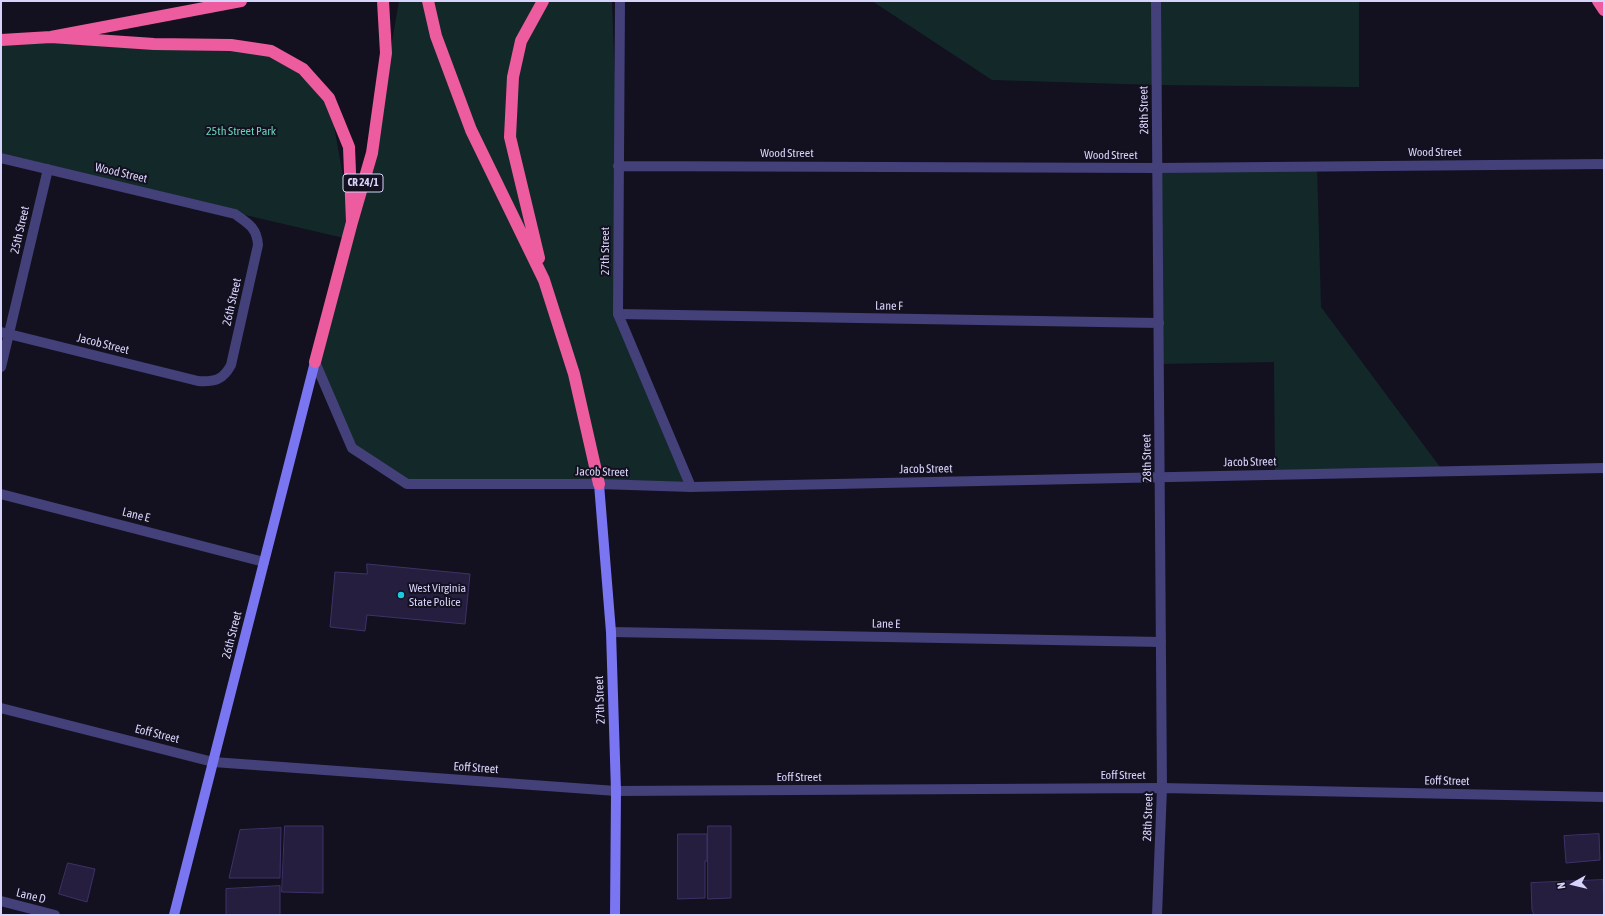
<!DOCTYPE html>
<html>
<head>
<meta charset="utf-8">
<style>
	body { margin:0 }
	#map { position:relative; width:1605px; height:916px; overflow:hidden; background:#131020; font-family:"Asap Condensed",sans-serif }
	canvas { display:block }
	.frame { position:absolute; inset:0; border:2px solid #d8d3fa; pointer-events:none }
	.north { position:absolute; left:1553px; top:864px; width:40px; height:40px; -webkit-text-stroke:3px #131020; paint-order:stroke; rotate:262deg; font-size:11px; font-weight:700; line-height:16px; text-align:center; color:#d8d3fa }
	.north::after { content:''; display:block; margin:auto; width:14px; height:18px; background:#d8d3fa; clip-path:polygon(50% 0,100% 100%,50% 72%,0 100%) }
</style>
</head>
<body>
<div id="map">
<canvas width="1605" height="916"></canvas>
<div class="frame"></div>
<div class="north">N</div>
</div>
<script>
const ctx = document.querySelector('canvas').getContext('2d');
ctx.lineJoin = 'round';
function paint(path, color) {
  ctx.fillStyle = color;
  ctx.fill(path, 'evenodd');
}
function stroke(path, color, width, dash) {
  ctx.strokeStyle = color;
  ctx.lineWidth = width;
  ctx.lineCap = dash ? 'butt' : 'round';
  ctx.setLineDash(dash || []);
  ctx.stroke(path);
}
function write(font, color, halo, rows, align = 'center') {
  ctx.font = font + ' "Asap Condensed",sans-serif';
  ctx.lineWidth = 4;
  ctx.setLineDash([]);
  ctx.textBaseline = 'middle';
  ctx.strokeStyle = halo;
  ctx.fillStyle = color;
  for (const [text, x, y, turn = 0] of rows) {
    ctx.save();
    ctx.translate(x, y);
    ctx.rotate((+turn || 0) * Math.PI / 180);
    ctx.textAlign = isNaN(turn) ? turn : align;
    if (halo) ctx.strokeText(text, 0, 0);
    ctx.fillText(text, 0, 0);
    ctx.restore();
  }
}
paint(new Path2D(`
	M399,1h213l6,165v148l73,173 -284,-3 -55,-36 -37,-86 33,-123 -347,-81v-118l270,11 58,47 22,123 39,-168z
	M872,1h487v86l-202,-2 -165,-5z
	M1317,166l4,141 122,164 -168,4 -1,-113 -115,2 -1,-196z`), '#132929');
const building = new Path2D(`
	M367,564l103,10 -5,50 -98,-9 -2,16 -35,-4 5,-55 32,2z
	M285,826h38v67l-41,-1z
	M708,826h23v72l-23,1z
	M281,828l-1,50h-51l11,-48z
	M678,834h29v27h-2v37l-27,1z
	M1599,834l1,26 -34,3 -2,-27z
	M68,863l27,6 -8,33 -28,-8z
	M1603,880l1,35h-70l-2,-5 -1,-27z
	M280,886v29h-54v-26z`);
paint(building, '#251e3f');
stroke(building, '#3e3268', 1);
stroke(new Path2D(`
	M618,314l541,9
	M1,494l263,68
	M611,632l550,10
	M1,901l54,14`), '#43407a', 10);
stroke(new Path2D(`
	M620,1l-2,313 73,173
	M1156,1l6,787 -5,127
	M1,158l234,56c13,9 22,14 23,31l-27,120c-8,15 -16,17 -33,16l-197,-49
	M618,166l540,2 446,-4
	M1,367l47,-198
	M1,708l212,54`), '#43407a', 10);
stroke(new Path2D(`
	M315,362l37,86 55,36h192l92,3 913,-19
	M213,762l403,29 546,-3 442,9`), '#43407a', 10);
stroke(new Path2D(`
	M599,484l12,148 5,159 -1,124
	M174,915l141,-553`), '#7a75f0', 10);
stroke(new Path2D(`
	M428,1l8,35 35,94 73,150 30,94 25,110
	M1598,1l6,9
	M51,37l103,7 77,1 40,6 32,18 26,29 20,49 3,75
	M1,40l50,-3 190,-36
	M539,258l-29,-121 3,-60 8,-36 22,-40
	M315,362l37,-140 20,-69 14,-100 -3,-52`), '#ed5c9f', 12);
for (const [x, y, r, color] of [
	[401,595,4,"#19cae1"]
]) {
  const dot = new Path2D();
  dot.arc(x, y, r, 0, 2 * Math.PI);
  ctx.fillStyle = color;
  ctx.fill(dot);
  stroke(dot, '#131020', 1.5);
}
for (const [x, y, w] of [
	[363,183,40]
]) {
  const box = new Path2D();
  box.roundRect(x - w / 2, y - 9, w, 18, 3);
  ctx.fillStyle = '#131020';
  ctx.fill(box);
  stroke(box, '#d8d3fa', 1);
}
write('bold 11px', '#d8d3fa', null, [
	["CR 24/1",363,183]
]);
write('12px', '#d8d3fa', '#131020', [
	["28th Street",1144,110,-91],
	["Wood Street",1435,152],
	["Wood Street",787,153],
	["Wood Street",1111,155],
	["Wood Street",121,173,13],
	["25th Street",20,230,-77],
	["27th Street",605,251,-90],
	["26th Street",232,302,-77],
	["Lane F",889,306,1],
	["Jacob Street",103,344,14],
	["28th Street",1147,458,-91],
	["Jacob Street",1250,462,-1],
	["Jacob Street",926,469,-1],
	["Jacob Street",602,472,1],
	["Lane E",136,515,14],
	["Lane E",886,624,1],
	["26th Street",232,635,-76],
	["27th Street",600,700,-92],
	["Eoff Street",157,734,14],
	["Eoff Street",476,768,4],
	["Eoff Street",1123,775],
	["Eoff Street",799,777],
	["Eoff Street",1447,781,1],
	["28th Street",1148,817,-88],
	["Lane D",31,896,14]
]);
write('12px', '#68d2b9', '#131020', [
	["25th Street Park",241,131]
]);
write('12px', '#d8d3fa', '#131020', [
	["West Virginia",409,588],
	["State Police",409,602]
], 'left');
</script>
</body>
</html>
